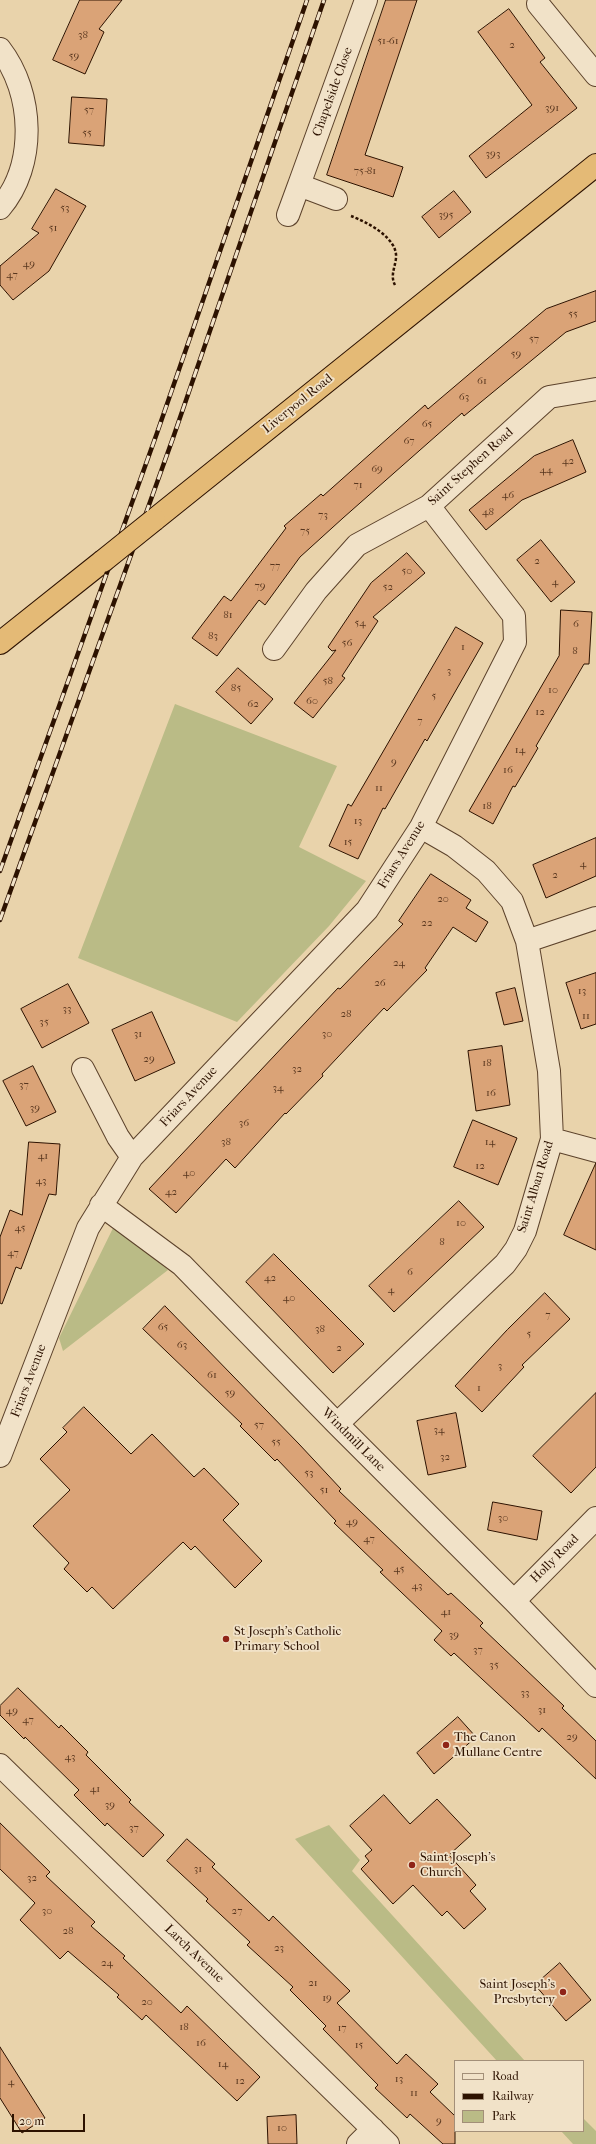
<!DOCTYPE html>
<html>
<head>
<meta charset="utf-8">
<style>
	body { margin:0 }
	#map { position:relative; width:596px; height:2144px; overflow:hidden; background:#e9d3ab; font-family:"IM FELL French Canon",serif }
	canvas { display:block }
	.legend { position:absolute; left:454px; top:2060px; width:130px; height:72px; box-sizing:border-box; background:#f1e2c8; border:1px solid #a38f78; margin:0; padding:5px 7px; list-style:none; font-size:12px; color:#2d1200 }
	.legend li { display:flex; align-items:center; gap:8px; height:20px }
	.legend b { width:20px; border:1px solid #a38f78 }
	.scale { position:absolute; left:12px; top:2114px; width:73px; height:18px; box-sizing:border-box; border:2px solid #2d1200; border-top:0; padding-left:5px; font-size:12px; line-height:14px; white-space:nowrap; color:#2d1200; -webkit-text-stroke:3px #f1e2c8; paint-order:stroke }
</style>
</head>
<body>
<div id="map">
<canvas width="596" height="2144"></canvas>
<ul class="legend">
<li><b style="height:5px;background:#f1e2c8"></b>Road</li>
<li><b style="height:5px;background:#2d1200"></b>Railway</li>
<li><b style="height:11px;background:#babb86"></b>Park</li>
</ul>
<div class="scale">20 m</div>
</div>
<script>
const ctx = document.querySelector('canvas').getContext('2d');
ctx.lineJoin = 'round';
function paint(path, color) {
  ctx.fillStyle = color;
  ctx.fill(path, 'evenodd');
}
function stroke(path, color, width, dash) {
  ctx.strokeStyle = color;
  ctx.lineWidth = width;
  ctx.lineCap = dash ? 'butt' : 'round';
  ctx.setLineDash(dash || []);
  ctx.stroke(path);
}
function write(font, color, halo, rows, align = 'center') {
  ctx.font = font + ' "IM FELL French Canon",serif';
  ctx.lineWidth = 3.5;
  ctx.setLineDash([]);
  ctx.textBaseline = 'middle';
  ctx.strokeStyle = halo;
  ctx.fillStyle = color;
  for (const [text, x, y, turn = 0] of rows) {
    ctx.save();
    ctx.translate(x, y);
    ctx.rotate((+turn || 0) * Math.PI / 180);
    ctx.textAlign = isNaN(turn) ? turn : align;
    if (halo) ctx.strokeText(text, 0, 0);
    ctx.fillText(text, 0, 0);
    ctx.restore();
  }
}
paint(new Path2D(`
	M175,704l162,62 -38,81 67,34 -37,45 -92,96 -159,-64z
	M116,1222l52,48 -105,81 -4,-13z
	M329,1825l31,35 -8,11 173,190h-28l-202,-222z
	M583,2118l13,13v13h-23l-12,-13h22z`), '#babb86');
const building = new Path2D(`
	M80,0h42l-23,29 5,3 -19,42 -32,-14z
	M386,0h31l-52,155 38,12 -10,30 -66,-22z
	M509,9l36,49 -5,4 37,46 -91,70 -17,-22 63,-51 -54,-73z
	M72,97l35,2 -3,47 -35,-3z
	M56,189l30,17 -37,65 -36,29 -13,-15v-19l39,-33 -7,-4z
	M454,191l17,21 -32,26 -17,-21z
	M596,291v30l-30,11 -102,84 -2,-3 -119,105 -43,39 -35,48 -6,-5 -42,56 -25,-18 32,-42 7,5 55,-73 -2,-2 37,-32 2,2 102,-91 3,4 118,-100z
	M573,440l13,32 -64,28 -36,30 -17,-20 65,-54z
	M541,540l34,42 -24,20 -34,-42z
	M407,553l18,20 -52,44 5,4 -36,55 3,2 -32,40 -19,-15 42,-53 -4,1 -4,-4 43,-64z
	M561,610l31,2 -3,52h-5l-48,82 2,2 -23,39 -2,-1 -20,38 -24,-13 90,-155z
	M456,627l27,16 -56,98 -2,-2 -40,70 -2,-1 -25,51 -29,-13 19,-42 3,2z
	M238,668l35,31 -22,25 -35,-32z
	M596,838v38l-50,22 -13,-33z
	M431,874l40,26 -5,8 22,14 -12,20 -23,-15 -28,41 2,2 -40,41 -3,-3 -62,66 1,2 -37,38 -1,-1 -50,55 -9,-9 -50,54 -27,-24 189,-201 2,1 63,-65 -4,-3z
	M596,973v51l-15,5 -15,-46z
	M68,984l21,39 -47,25 -21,-39z
	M515,988l8,33 -19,4 -8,-32z
	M152,1012l23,51 -40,18 -23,-51z
	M502,1046l8,59 -34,6 -8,-60z
	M33,1066l23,46 -30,14 -23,-45z
	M473,1120l44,18 -19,47 -44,-18z
	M29,1142l31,2 -4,51 -7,-1 -28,75 -5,-2 -14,37 -2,-1v-66l10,-27 12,5z
	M596,1163v87l-32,-15z
	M459,1201l25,26 -90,85 -25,-26z
	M274,1254l90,90 -31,29 -87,-91z
	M545,1293l25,26 -48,46 2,2 -42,45 -27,-26 52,-56z
	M165,1306l134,138 42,45 -2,2 109,104 3,-2 32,30 -3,3 84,80 -2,2 34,33v38l-54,-51 -3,4 -85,-79 -3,3 -17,-16 8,-9 -62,-59 3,-2 -49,-47 2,-2 -59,-62 -2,2 -35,-35 2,-2 -99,-95z
	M596,1393v74l-25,26 -38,-37z
	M84,1407l47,47 21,-20 42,43 10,-9 35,36 -16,16 39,41 -27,27 -40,-42 -4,4 -8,-8 -70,67 -21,-22 -5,5 -23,-23 5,-6 -36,-37 37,-36 -30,-31 27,-27 -4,-4z
	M456,1413l10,54 -38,8 -11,-54z
	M493,1502l49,9 -5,29 -49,-10z
	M18,1688l41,40 2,-3 27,27 -2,3 45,45 -2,2 35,33 -21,22 -36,-34 -2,3 -31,-31 5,-5 -54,-53 -1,2 -24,-24v-9z
	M458,1717l18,20 -42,37 -17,-21z
	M384,1795l26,29 27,-25 34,36 -22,20 27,30 -6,6 16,18 -22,20 -17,-18 -5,5 -29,-31 -20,19 -32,-35 8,-8 -4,-5 7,-6 -22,-24z
	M0,1823l50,49 -4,4 49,46 -4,4 34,30 -2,2 58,55 6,-7 73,71 -23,24 -91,-86 -4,5 -25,-23 2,-2 -51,-44 -8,8 -40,-39 15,-17 -35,-34z
	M187,1839l28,25 -3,3 57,54 4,-5 77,75 -13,12 60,61 9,-10 32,30 -8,8 25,24v28h-12l-33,-30 -3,4 -32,-30 3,-3 -55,-56 3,-3 -36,-36 3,-3 -46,-42 3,-3 -44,-41 2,-2 -41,-38z
	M560,1963l31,37 -25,21 -31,-36z
	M0,2047l45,71 -23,15 -22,-35z
	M296,2115l1,29h-29l-1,-27z`);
paint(building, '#daa377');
stroke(building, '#2d1200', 1);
const minor = new Path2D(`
	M538,4l58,71
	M0,49c34,44 37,116 0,159
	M299,185l67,-185
	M288,215l11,-30 37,14
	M274,649l42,-58 41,-46 72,-39 120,-109 47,-8
	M527,941l69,-23
	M83,1069l35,68 14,20
	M552,1139l44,12
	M101,1205l81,60 155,159 177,177 82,85
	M337,1424l168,-160 11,-15 9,-18 27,-92 -3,-68 -22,-130 -15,-40 -26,-30 -32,-25 -33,-19
	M0,1456l88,-228 44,-71 235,-247 54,-83 94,-185 -1,-26 -85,-110
	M514,1601l82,-83
	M0,1765l388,379
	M358,2144l15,-15`);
const trunk = new Path2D(`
	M154,520l442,-355
	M0,643l103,-82`);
stroke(minor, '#5c422b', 24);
stroke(trunk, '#2d1200', 24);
stroke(new Path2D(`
	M351,216c16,6 47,22 45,42 -1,10 -6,18 -1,27`), '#2d1200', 2.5, [3, 2]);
stroke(minor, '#f1e2c8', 22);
stroke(trunk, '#e4ba76', 22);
const rail = new Path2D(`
	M0,871l157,-438 150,-433
	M0,920l173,-482 151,-438`);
stroke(rail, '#2d1200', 4.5);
stroke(rail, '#f1e2c8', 3, [9]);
const trunkBridge = new Path2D(`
	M103,561l51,-41`);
stroke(trunkBridge, '#2d1200', 24, []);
stroke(trunkBridge, '#e4ba76', 22);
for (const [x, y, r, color] of [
	[226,1639,4,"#8f2418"],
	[446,1745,4,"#8f2418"],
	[412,1865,4,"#8f2418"],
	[563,1992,4,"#8f2418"]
]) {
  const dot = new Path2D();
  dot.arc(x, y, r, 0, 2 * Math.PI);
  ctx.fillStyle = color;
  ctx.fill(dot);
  stroke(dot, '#f1e2c8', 1.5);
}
write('11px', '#58361e', null, [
	["38",83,35],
	["51-61",388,41],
	["2",512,45],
	["59",74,56],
	["391",552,108],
	["57",89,110],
	["55",87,133],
	["393",493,154],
	["75-81",365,171],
	["53",65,208],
	["395",446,215],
	["51",53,228],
	["49",29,264],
	["47",12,275],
	["55",573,314],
	["57",534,339],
	["59",516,354],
	["61",482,381],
	["63",464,397],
	["65",427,424],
	["67",409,441],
	["42",568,461],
	["69",377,469],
	["44",546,470],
	["71",358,485],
	["46",508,495],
	["48",488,512],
	["73",323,515],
	["75",305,531],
	["2",537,561],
	["77",275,566],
	["50",407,571],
	["4",555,582],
	["79",260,586],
	["52",388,587],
	["81",228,615],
	["54",360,623],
	["6",576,624],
	["83",213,636],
	["56",347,643],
	["1",463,647],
	["8",575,651],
	["3",449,671],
	["58",328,681],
	["85",236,688],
	["10",553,690],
	["5",434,696],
	["60",312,701],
	["62",253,704],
	["12",540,712],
	["7",420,721],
	["14",520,750],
	["9",394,762],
	["16",508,770],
	["11",379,788],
	["18",487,806],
	["13",358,821],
	["15",348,842],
	["4",583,864],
	["2",555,875],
	["20",443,899],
	["22",427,923],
	["24",399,963],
	["26",380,983],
	["13",582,991],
	["33",67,1009],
	["28",346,1014],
	["11",586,1016],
	["35",44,1022],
	["31",138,1034],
	["30",327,1034],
	["29",149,1059],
	["18",487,1063],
	["32",297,1069],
	["37",24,1085],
	["34",278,1088],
	["16",491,1093],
	["39",35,1108],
	["36",244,1123],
	["38",226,1142],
	["14",490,1142],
	["41",43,1156],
	["12",480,1166],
	["40",189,1173],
	["43",41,1181],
	["42",171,1192],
	["10",461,1223],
	["45",20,1228],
	["8",442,1242],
	["47",13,1253],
	["6",410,1272],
	["42",270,1278],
	["4",391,1290],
	["40",289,1298],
	["7",548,1315],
	["65",163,1327],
	["38",320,1329],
	["5",529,1334],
	["63",182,1345],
	["2",339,1348],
	["3",500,1366],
	["61",212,1375],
	["1",479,1388],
	["59",230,1393],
	["57",259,1425],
	["34",439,1430],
	["55",276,1442],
	["32",445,1457],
	["53",309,1473],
	["51",324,1490],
	["30",503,1518],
	["49",352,1522],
	["47",369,1539],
	["45",399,1569],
	["43",417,1586],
	["41",446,1612],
	["39",454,1635],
	["37",478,1650],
	["35",494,1665],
	["33",525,1693],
	["31",542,1710],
	["49",12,1711],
	["47",28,1720],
	["29",572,1737],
	["43",70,1757],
	["41",95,1789],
	["39",110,1805],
	["37",134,1828],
	["31",198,1869],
	["32",32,1878],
	["30",47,1911],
	["27",237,1911],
	["28",68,1931],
	["23",279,1948],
	["24",107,1963],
	["21",313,1983],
	["19",327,1998],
	["20",147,2002],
	["18",184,2027],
	["17",342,2028],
	["16",201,2043],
	["15",359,2045],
	["14",223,2064],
	["13",399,2079],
	["12",240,2081],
	["4",11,2082],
	["11",414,2093],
	["9",439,2121],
	["10",282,2128]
]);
write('13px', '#2d1200', '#f1e2c8', [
	["Chapelside Close",333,92,-70],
	["Liverpool Road",298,404,-39],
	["Saint Stephen Road",471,467,-42],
	["Friars Avenue",402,855,-58],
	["Friars Avenue",189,1097,-47],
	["Saint Alban Road",536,1187,-73],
	["Friars Avenue",29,1381,-69],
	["Windmill Lane",353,1440,45],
	["Holly Road",555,1559,-45],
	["Larch Avenue",194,1954,44]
]);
write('13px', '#2d1200', '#f1e2c8', [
	["St Joseph's Catholic",234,1632],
	["Primary School",234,1647],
	["The Canon",454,1738],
	["Mullane Centre",454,1753],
	["Saint Joseph's",420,1858],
	["Church",420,1873],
	["Saint Joseph's",555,1985,"right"],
	["Presbytery",555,2000,"right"]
], 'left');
</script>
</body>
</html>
